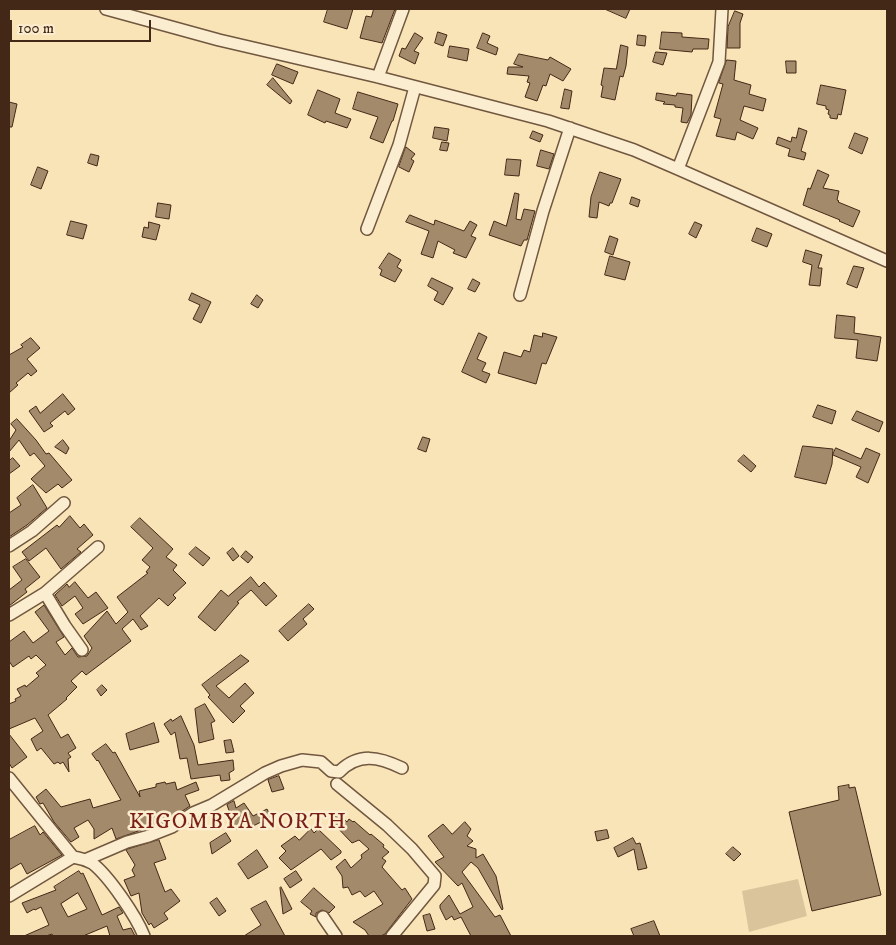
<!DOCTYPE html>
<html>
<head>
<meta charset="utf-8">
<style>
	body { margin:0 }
	#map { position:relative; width:896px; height:945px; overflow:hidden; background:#f9e4b7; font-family:"IM FELL DW Pica",serif }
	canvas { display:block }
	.frame { position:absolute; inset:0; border:10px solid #442817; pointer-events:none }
	.scale { position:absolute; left:10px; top:20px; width:141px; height:22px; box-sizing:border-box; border:2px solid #442817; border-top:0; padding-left:6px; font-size:15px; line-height:18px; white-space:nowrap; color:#442817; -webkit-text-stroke:4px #fbedd0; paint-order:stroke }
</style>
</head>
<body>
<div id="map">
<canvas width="896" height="945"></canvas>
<div class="frame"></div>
<div class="scale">100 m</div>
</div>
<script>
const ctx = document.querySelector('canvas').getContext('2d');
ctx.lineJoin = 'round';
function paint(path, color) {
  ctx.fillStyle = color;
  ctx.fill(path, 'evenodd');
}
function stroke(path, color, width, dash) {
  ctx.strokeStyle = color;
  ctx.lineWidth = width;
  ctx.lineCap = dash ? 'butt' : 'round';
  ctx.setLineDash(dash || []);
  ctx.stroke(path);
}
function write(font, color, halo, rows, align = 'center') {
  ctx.font = font + ' "IM FELL DW Pica",serif';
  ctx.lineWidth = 5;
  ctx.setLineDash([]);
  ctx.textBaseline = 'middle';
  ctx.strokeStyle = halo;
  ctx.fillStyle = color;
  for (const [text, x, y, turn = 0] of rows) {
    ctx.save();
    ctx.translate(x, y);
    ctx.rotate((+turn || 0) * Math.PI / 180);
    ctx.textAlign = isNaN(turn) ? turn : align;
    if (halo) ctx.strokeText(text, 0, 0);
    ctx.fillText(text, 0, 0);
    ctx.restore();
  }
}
paint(new Path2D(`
	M798,879l9,37 -58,16 -7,-41z`), '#dac49c');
const building = new Path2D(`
	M328,9h25l-6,20 -23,-7z
	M374,9h21l-13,34 -22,-5 6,-22 5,1z
	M605,9h25l-4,9z
	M735,11l8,3 -3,9v25h-13l1,-21z
	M438,32l9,3 -4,11 -8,-3z
	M662,32l20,1v4l27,2 -1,10h-15l-1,3 -32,-3z
	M415,33l8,5 -9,13 5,2 -4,11 -16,-8 3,-8 3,1z
	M483,33l7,3 -3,7 11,5 -2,7 -19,-7z
	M638,35l8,1 -1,10 -8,-1z
	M621,45l7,2 -2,19 -3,11 -3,-1 -5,24 -14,-3 2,-11 -2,-1 3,-17 12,1z
	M450,46l19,3 -2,12 -19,-4z
	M656,52l11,1 -4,12 -10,-3z
	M519,54l29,6 2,-3 21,12 -8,12 -13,-7 -4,12 -3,-1 -6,16 -12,-4 5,-14 -3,-1 2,-6 -22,-2 1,-7h15l-9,-3z
	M727,60l9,1 -2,19 17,5 -2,9 17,5 -3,12 -19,-5 -4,14 18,8 -5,11 -16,-7 -2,8 -19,-4 5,-17 -7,-2 9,-33 -4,-1z
	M786,61h10v12h-9z
	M277,64l21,8 -5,12 -21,-9z
	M273,78l19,23 -2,3 -23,-19z
	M821,85l25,5 -5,25 -3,-1 -1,5 -7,-1v-3l-2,-1 1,-4 -3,-1v-3l-9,-2z
	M565,89l7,2 -3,18 -8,-1z
	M318,90l22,9 -5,14 16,6 -4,9 -21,-7 -1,2 -17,-8z
	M358,92l40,12 -5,17h-1l-9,22 -13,-5 8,-21 -25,-8z
	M657,93l19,3 1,-3 15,2 -1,20 -4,8 -6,-1 2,-14 -8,-1v-2l-12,-1 2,-2 -9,-2z
	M9,102l8,2 -5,23h-3z
	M435,127l14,2 -2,12 -14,-3z
	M799,128l8,3 -6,20 5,2 -2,7 -16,-4 2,-7 -14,-5 2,-7 13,5 1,-5 4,1z
	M533,131l10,4 -3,7 -10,-4z
	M855,133l13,5 -6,16 -13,-6z
	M442,142l7,1 -2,8 -7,-1z
	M406,147l9,7 -4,5 3,2 -5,11 -10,-5z
	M541,150l13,4 -5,15 -12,-3z
	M91,154l8,2 -2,10 -9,-3z
	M507,159l14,1 -2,16 -14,-1z
	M38,167l10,4 -7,18 -10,-4z
	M818,170l11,5 -6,13 16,3 -2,9 2,1 -1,1 22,9 -7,16 -14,-6 1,-1 -37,-15 5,-17 2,1z
	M600,172l21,7 -9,24h-2l-1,3 -10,-4 -2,16 -8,-1 2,-20z
	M515,193l4,1 -3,25 5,1 3,-11 11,2 -8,29h-3l-3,6 -32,-11 5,-14 12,5z
	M632,197l8,3 -2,7 -8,-3z
	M158,203l13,2 -2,14 -13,-2z
	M410,215l24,10 1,-5 29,11 6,-10 7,4 -6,11 5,2 -10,20 -13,-5 2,-3 -17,-9 -5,17 -12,-4 8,-23 -23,-9z
	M71,221l16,4 -4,14 -16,-4z
	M149,222l11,3 -4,15 -14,-3 2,-10 4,1z
	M695,222l7,3 -6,13 -7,-4z
	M757,228l15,6 -5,13 -15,-6z
	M610,236l8,3 -5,16 -8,-3z
	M806,250l16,5 -4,13h4l-2,18 -11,-1 3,-20 -9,-3z
	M389,253l12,7 -4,7 5,3 -7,12 -15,-7 2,-5 -3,-2z
	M610,256l20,6 -5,18 -20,-5z
	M854,266l10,2 -7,20 -10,-4z
	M432,278l21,10 -10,17 -9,-5 4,-8 -10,-6z
	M473,279l7,4 -5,9 -7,-3z
	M192,293l19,9 -10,21 -8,-4 7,-14 -11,-5z
	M257,295l6,5 -5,8 -7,-4z
	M837,315l18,2 -1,16 27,4 -4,24 -21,-3 2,-18 -23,-2z
	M479,333l8,4 -10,22 9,4 -4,8 8,3 -4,9 -24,-11z
	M543,333l14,4 -11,27 -4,-1 -6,21 -38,-11 6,-21 17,5 3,-7 6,2 4,-17 8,2z
	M31,338l9,10 -13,11 10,12 -6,5 -3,-3 -12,10 2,2 -9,8v-38l14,-8 -2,-2z
	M63,394l12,15 -7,6 -3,-4 -15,12 3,3 -9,6 -15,-21 7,-5 4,7z
	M818,405l18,6 -4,13 -19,-7z
	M857,411l26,11 -4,10 -27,-12z
	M17,419l19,21 10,14 3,-1 23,27 -10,8 -4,-4 -12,9 -15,-14 14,-13 -11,-13 -4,3 -11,-16 -10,12v-11l7,-11 -5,-6z
	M423,437l7,2 -4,13 -8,-3z
	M63,440l6,8 -3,6 -11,-7z
	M803,446l30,3 -1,15 -6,20 -31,-7z
	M836,448l25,11 5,-11 14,6 -12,29 -12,-6 5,-10 -28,-12z
	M744,455l12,11 -5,6 -13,-11z
	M13,458l7,8 -11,8v-13z
	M33,485l14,23 -20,17 -18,12v-24l12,-8 -4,-7z
	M70,516l10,12 4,-4 9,11 -16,14 4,3 -20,17 -15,-21 -17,13 -7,-9 35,-27 2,2z
	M140,518l33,31 -7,8 11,8 -4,5 13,13 -13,12 3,3 -8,8 -9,-8 -19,18 8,10 -7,4 -8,-11 -11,10 9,12 -45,34 -4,-4 -11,10 6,6 -11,11 1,1 -19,16 13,23 7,-4 8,14 -8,5 3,4 -3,2 1,13 -6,-10 -3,2 -2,-2 -4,2 -13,-16 -4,3 -6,-12 12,-8 -8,-13 -26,11v-25l7,-3 -1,-2 6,-3 -4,-7 8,-4 1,2 13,-11 -3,-3 10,-8 -10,-10 -5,4 -2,-3 -16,11 -4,-6v-19l15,-11 9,12 16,-12 -14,-19 9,-7 20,32 -8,5 9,13 7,-7 6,9 9,-1 5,-8 -8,-12 23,-25 9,13 12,-12 -11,-15 31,-24 -2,-1 4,-5 -8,-7 11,-12 -22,-21z
	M196,547l14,11 -7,8 -14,-12z
	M233,548l6,8 -6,5 -6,-8z
	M246,551l7,6 -5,6 -7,-6z
	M26,559l14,18 -15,12 2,3 -18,14v-16l13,-10 -9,-13z
	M251,577l8,10 5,-5 13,14 -11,10 -15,-16 -14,12 2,1 -24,28 -17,-14 23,-27 7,6z
	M75,582l13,16 8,-6 12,16 -25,16 -8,-10 8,-6 -8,-12 -13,10 -7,-11 12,-11 2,3z
	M309,604l5,5 -11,10 4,5 -19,17 -9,-10z
	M241,655l8,6 -33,25 13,12 16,-15 9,10 -14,13 5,5 -12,12 -25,-26 2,-2 -8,-10z
	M102,685l5,5 -6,6 -4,-6z
	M205,704l10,17 -4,2 3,16 -15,4 -4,-34z
	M181,716l13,29 4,20 35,-5 1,10 -5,3 1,7 -9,1 -1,-6 -29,4 -4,-21 -7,1 -5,-27 -4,3 -7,-11 7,-5 1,2z
	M154,723l5,19 -29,8 -4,-16z
	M9,734l18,23 -15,11 -3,-5z
	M231,740l3,12 -8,1 -2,-12z
	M106,744l7,9 2,-1 25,45 -1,-6 17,-4v-3l9,-2 1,2 9,-2 2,8 19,-8 3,8 -14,5 5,11 -21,14 -53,19 -4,-11 -18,11v-10l-6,-9 -14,8 5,9 -8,5 -17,-20 -11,-19 -3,1 -4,-7 10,-8 15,18 29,-8 3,9 28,-8 -23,-40 -1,1 -5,-7z
	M279,776l5,13 -12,3 -4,-12z
	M849,785v3l6,-1 26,108 -69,16 -23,-99 50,-12 -1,-13z
	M234,801l2,7 8,-5 9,13 14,-7 4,8 -22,11 -4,-5 -2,3 -7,3 -9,-24z
	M339,814l8,8 2,-3 4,3 1,-1 16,14 1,-1 13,11 -1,2 6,5 -7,6 4,3 -4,6 20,23 3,-2 7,11 -27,35 -4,2h-12l-4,-6 -12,-8 30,-18 -9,-13 -9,6 -5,-6 -8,4 -4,-8 -5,1 -1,-12 -6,-9 9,-8 6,9 11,-10 -1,-3 8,-6 -10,-9 -7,3 -21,-22z
	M465,822l6,7 -4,7 6,5 -6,5 9,3v9l7,-4 13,22 7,33 -1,1 -24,-42 -7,-6 -9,10 33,45 5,-2 11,21h-40l-10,-19 -7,3 -2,-4 -6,4 -6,-12v-3l9,-10 11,19 13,-7 -11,-24 -4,3 -23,-24 9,-5 -16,-21 15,-12 9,10z
	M35,826l5,9 3,-3 19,23 -35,19 -6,-11 -12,7v-30z
	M311,829l3,4 4,-4 23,22v2l-10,7 -10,-11 -30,21 -12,-12 7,-7 -5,-5 14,-10 4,4z
	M607,830l2,8 -12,3 -2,-9z
	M226,833l5,8 -19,13 -2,-11z
	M633,838l3,6 4,-1 7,25 -9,2 -4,-21 -16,8 -4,-9z
	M159,840l7,19 -12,4 11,29 6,-3 9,12 -16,12 4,6 -14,9 -3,-5 -2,2 -7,-12 -3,-20 -8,3 -7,-16 11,-4 -3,-6 3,-5 -9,-15z
	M733,847l8,7 -7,7 -8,-7z
	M257,850l11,17 -20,12 -10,-15z
	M79,871l2,3 2,-1 19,42 17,-8 4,6 -6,3 6,14 8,-2 4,8h-25l-3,-10 -24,10h-30l-1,-2 -6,2h-22l25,-11 -8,-18 -6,3 -1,-1 -7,4 -5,-10 34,-13 -2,-3zM78,893l9,16 -19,8 -7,-13z
	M296,871l6,9 -12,8 -6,-9z
	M281,887l11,22 -9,5 -3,-26z
	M314,888l21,19 -6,6 -7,-3 -6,3v4l-6,-3 2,-3 -11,-9z
	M217,898l9,13 -7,5 -9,-13z
	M266,901l19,35h-41l17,-11 -10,-16z
	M430,914l5,15 -8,2 -4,-15z
	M654,921l6,15h-26l-3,-7z`);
paint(building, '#a28a6a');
stroke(building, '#442817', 1);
const street = new Path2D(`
	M106,9l113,31 159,37 170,44 86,29 44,19 209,92
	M378,77l25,-68
	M678,169l41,-107 3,-53
	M367,229l32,-84 16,-58
	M520,295l23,-84 27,-83
	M9,546l23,-15 32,-28
	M45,593l20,33 17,24
	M9,615l36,-22 53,-46
	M9,778l64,79c7,1 13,3 19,6 17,13 44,53 52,73
	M337,784l50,41 25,24 23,27 -1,9 -42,51
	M85,860l42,-18 22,-6 23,-9 21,-14 19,-8 53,-32 16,-7 21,-6 19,2 10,9 8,1c20,-20 40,-15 63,-4
	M9,896l64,-39
	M323,917l13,19`);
stroke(street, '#71573f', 14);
stroke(street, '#fbedd0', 11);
ctx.letterSpacing = '1px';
write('22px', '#7a1f14', '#fbedd0', [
	["KIGOMBYA NORTH",238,823]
]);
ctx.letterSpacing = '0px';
</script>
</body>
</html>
